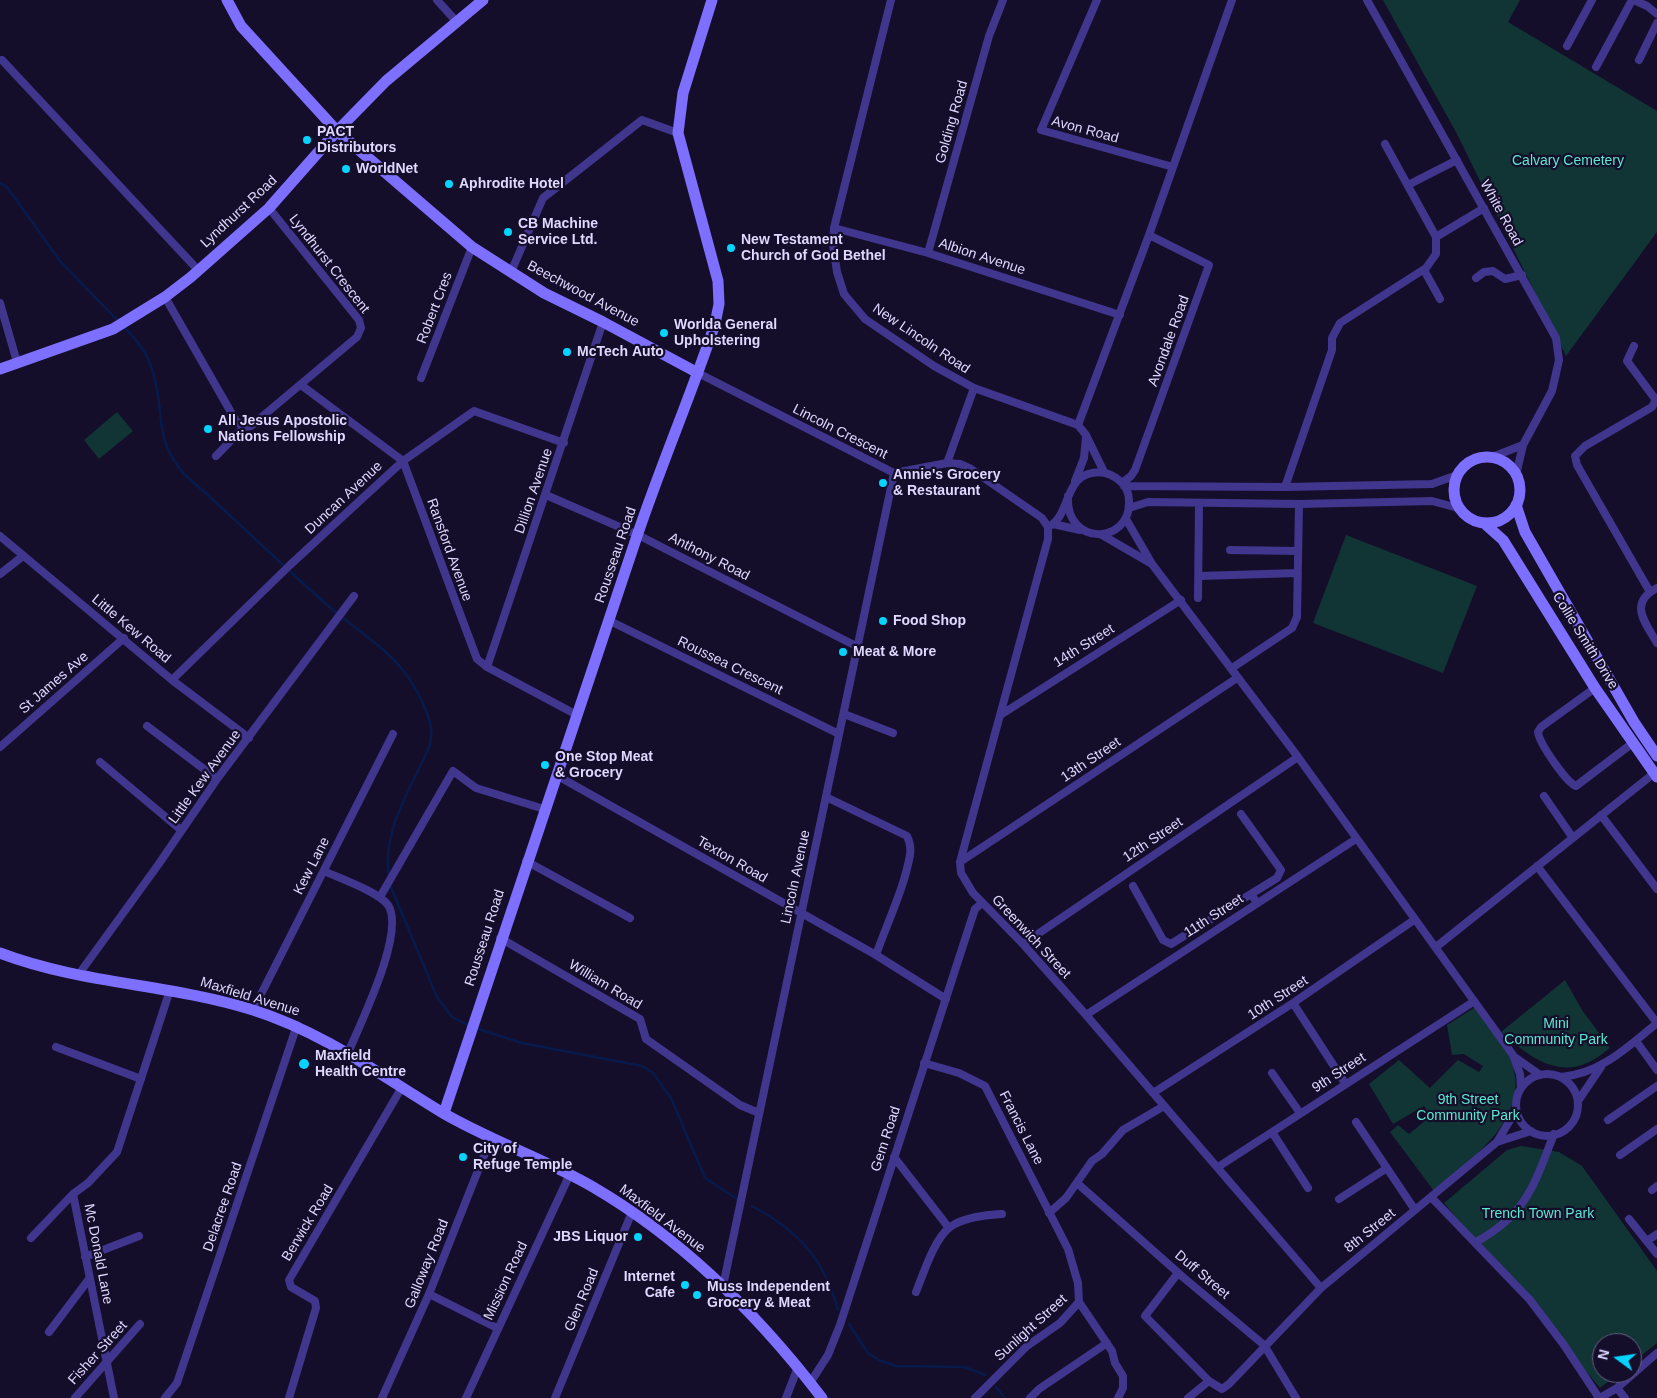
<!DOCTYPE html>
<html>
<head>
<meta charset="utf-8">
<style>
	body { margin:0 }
	#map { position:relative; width:1657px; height:1398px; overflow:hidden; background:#150e2b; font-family:Helvetica,sans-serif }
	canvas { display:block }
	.north { position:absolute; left:1592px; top:1333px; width:50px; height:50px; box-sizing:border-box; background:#150e2b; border:1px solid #665f80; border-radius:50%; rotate:284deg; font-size:14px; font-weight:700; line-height:20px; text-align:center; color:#dfd8ff }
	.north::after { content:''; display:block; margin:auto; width:18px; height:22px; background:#04d4ff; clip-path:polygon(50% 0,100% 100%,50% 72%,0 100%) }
</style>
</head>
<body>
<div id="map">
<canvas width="1657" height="1398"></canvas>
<div class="north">N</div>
</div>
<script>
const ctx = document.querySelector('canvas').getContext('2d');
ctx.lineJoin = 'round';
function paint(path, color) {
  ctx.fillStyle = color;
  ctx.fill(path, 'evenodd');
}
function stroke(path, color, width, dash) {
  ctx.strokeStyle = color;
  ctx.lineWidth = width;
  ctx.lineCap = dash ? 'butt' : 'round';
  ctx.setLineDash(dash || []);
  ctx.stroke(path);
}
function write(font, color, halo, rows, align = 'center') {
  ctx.font = font + ' Helvetica,sans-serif';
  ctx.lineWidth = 4.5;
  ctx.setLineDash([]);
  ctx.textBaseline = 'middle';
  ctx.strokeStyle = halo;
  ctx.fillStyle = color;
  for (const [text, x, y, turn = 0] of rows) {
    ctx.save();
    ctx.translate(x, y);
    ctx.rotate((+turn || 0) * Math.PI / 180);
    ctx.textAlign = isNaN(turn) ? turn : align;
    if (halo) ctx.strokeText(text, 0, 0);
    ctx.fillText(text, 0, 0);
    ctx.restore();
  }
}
paint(new Path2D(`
	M1383,0h137l-12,22 149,89v121l-91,124 -109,-222z
	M117,412l16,19 -34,28 -15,-19z
	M1346,535l131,51 -34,87 -130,-50z
	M1565,980l17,30 28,38c-7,5 -15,12 -23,15 -33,15 -63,-11 -86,-31z
	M1477,1006c9,15 22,29 30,45 32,63 -33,105 -73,140l-44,-59 8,-7 11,9 22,-18 -7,-10 -31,18 -24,-40 30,-24 31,28 28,-28 21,12 4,-6 -19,-12 -12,1 -5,-30z
	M1521,1146l38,6 23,14 75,105v72l-25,20v-20h-30v30h17l-19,15 -156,-185 63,-53z`), '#113435');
stroke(new Path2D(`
	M0,183l7,4 53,74 59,61
	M124,327c12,12 23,25 28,42 14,42 0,68 32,105 51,44 98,92 149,136 23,19 50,36 69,59 12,15 32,49 29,69 -1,12 -9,23 -14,35 -16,32 -34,66 -28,104
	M390,885l47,112 15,20 18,9
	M475,1028l47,15 120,23 11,7 18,25 34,80 35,23
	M752,1206c47,25 72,53 86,104
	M849,1324l19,29 11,7 17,6 69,1 20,8
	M996,1387l9,11`), '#061b4c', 2.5);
stroke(new Path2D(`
	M437,0l19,21
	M891,0l-57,228 -1,17 4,27 7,22 21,25 69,47 40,22 104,37
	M1097,0l-56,130 132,37
	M1367,0l189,338 3,22 -7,31 -29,54 -7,30
	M1634,0l13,6 10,8
	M1567,46l25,-46
	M2,60l196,210
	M1639,60l18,-37
	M1596,67l36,-67
	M1408,185l49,-25
	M834,228l94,25 192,62
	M1436,237l48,-29
	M928,253l61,-217 14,-36
	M1424,270l16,29
	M511,272l32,-74 99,-78 36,13
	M1476,278l8,-6 9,-1 12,8 17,-4
	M165,297l71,124 8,6 7,-1 106,-89 4,-9 -2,-8 -90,-112
	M0,303l17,59
	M1634,346l-7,15 29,39
	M698,373l196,100 53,-10 13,1 11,5 71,49 6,9
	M421,378l51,-131
	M301,385l102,76 74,198 10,8 90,48
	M1078,425l71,-190 83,-235
	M1078,425l8,10 18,37
	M216,456l28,-29
	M1492,457l31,-12
	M947,463l27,-75
	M1075,481l9,-23 2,-21
	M1122,483l9,-7 4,-6 74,-205 -60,-30
	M1124,486l161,1 147,-3 25,-9
	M1285,487l47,-137v-12l8,-15 86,-55 10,-14v-17l-51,-93
	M546,495l92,40 220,112
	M1129,508l19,-6 151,2 133,-3 26,7
	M1053,524l27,6
	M1048,527v12l-88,323 1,11 12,20 50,51 63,71 235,273
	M1048,527c22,-11 16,-45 40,-53 12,-4 23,-1 32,7 6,5 9,13 9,20 2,44 -64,46 -61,-5
	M1102,535l50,29 -26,-45
	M0,536l172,144 77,58
	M1230,550l68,1
	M1152,564l146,193 215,298 7,19 1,14
	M0,574l23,-18
	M1199,576l99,-3
	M1657,588c-29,15 -12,34 0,55
	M1650,592l-73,-127 -2,-9 10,-10 67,-39 5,-9
	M1198,598l1,-95
	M610,621l229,113
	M487,667l116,-345
	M1232,668l60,-40 5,-11 2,-113
	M172,680l118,-115 113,-104 71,-50 90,32
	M1595,688l-54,39 -3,5c1,11 28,50 38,54l58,-44
	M844,714l49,19
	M1002,714l179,-114
	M147,726l70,53
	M0,747l124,-109
	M100,762l81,68
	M556,775l320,180 70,44
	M1544,796l29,42
	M826,797l81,39c3,6 4,12 3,19 -6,34 -23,68 -34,100
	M1241,814l40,56 -4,8 -26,16
	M1601,815l56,74
	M526,861l104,57
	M960,862l277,-184
	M1537,866l120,157
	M324,871c15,7 55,21 64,34 18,27 -28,119 -40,148
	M1133,886l30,54 8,4 80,-50 6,9
	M380,897l73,-126 23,17 68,21
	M500,938l140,81 6,20 94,66 19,8
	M1023,944l275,-187
	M1436,947l221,-176
	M79,974l79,-109 59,-86 137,-183
	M1293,1003l52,80
	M253,1010l140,-276
	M1086,1015l270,-176
	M1636,1041l21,29
	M56,1047l85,32
	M1516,1058l24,17
	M924,1063l35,10 26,13 83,163 10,34 1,19 -19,21 -33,23 -52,52
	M1272,1073l28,40
	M1516 1105a31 31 0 1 1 62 0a31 31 0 1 1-62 0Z
	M1561,1077c39,-3 67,-30 96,-54
	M1153,1093l140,-90 121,-83
	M1578,1101l23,-34
	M1608,1120l49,-34
	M1356,1122l59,88
	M1272,1132l36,56
	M1497,1142l19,-32
	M1620,1155l37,-26
	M894,1157l55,71
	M1218,1167l255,-165
	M1077,1183l107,95 80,67 32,53
	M1652,1190l5,-4
	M1431,1197l99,103 34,45 35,53
	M1339,1199l48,-31
	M1049,1213l17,-15 26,-37 10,-7 21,-24 41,-24
	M1629,1219l28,35
	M31,1238l42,-44
	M1647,1241l10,-7
	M1476,1242c51,-28 58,-57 78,-108
	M85,1257l54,-21
	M1178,1273l-33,43 64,65
	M723,1286l171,-813
	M916,1292c7,-17 18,-53 34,-65 14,-10 35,-12 52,-13
	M429,1294l68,34
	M1079,1302l33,49 3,12 8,13v12l-5,10
	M49,1332l40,-53
	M810,1383l18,-28 12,-30 131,-404 4,-12 7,-6
	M1617,1388l8,10
	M75,1398l65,-74
	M114,1398l-41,-204 15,-11 29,-31 53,-162
	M165,1398l12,-15 120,-358
	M289,1398l27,-90 -1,-7 -24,-14 -2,-7 113,-193
	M382,1398l47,-104 62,-156
	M466,1398l104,-224
	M555,1398l77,-186
	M786,1398l12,-31
	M1030,1398l9,-9 68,-46
	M1188,1398l21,-17 13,8 7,-5 92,-96 176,-146 34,-11
	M1600,1398l17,-10 40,-35`), '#40368d', 8);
stroke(new Path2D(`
	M227,0l14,26 96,105 135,116 72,46 59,29 95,51
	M0,369l113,-40 52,-32 26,-20 78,-69 68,-77 49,-50 97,-81
	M1454 490a33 33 0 1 1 66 0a33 33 0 1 1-66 0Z
	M1516,505l9,27 109,190 23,34
	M1485,524l18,16 92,148 62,89
	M0,953c81,31 171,31 253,57 70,22 127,65 190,103 48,28 102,46 150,74 89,52 167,130 229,211
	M444,1113c63,-193 128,-385 193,-577 24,-71 54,-141 78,-212l4,-20 -1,-23 -40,-148 5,-40 29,-93`), '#7d6fff', 11);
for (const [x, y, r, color] of [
	[307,140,5,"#04d4ff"],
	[346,169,5,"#04d4ff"],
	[449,184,5,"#04d4ff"],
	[508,232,5,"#04d4ff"],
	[731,248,5,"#04d4ff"],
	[664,333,5,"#04d4ff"],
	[567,352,5,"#04d4ff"],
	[208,429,5,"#04d4ff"],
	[883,483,5,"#04d4ff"],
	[883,621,5,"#04d4ff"],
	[843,652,5,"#04d4ff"],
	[545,765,5,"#04d4ff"],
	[304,1064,6,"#04d4ff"],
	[463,1157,5,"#04d4ff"],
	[638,1237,5,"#04d4ff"],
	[685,1285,5,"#04d4ff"],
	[697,1295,5,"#04d4ff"]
]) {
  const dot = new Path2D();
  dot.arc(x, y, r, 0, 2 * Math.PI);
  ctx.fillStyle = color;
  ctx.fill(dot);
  stroke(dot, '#150e2b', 2);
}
write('14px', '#dfd8ff', '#150e2b', [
	["Golding Road",952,122,-74],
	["Avon Road",1085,130,15],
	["Lyndhurst Road",239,212,-43],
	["White Road",1501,213,61],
	["Albion Avenue",982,257,18],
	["Lyndhurst Crescent",329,264,52],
	["Beechwood Avenue",583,294,28],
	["Robert Cres",435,308,-69],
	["New Lincoln Road",921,339,34],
	["Avondale Road",1169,341,-70],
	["Lincoln Crescent",840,432,27],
	["Dillion Avenue",534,491,-71],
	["Duncan Avenue",344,498,-43],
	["Ransford Avenue",449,550,70],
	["Rousseau Road",616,555,-71],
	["Anthony Road",709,557,27],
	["Little Kew Road",131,629,40],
	["Collie Smith Drive",1585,641,58],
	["14th Street",1084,646,-32],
	["Roussea Crescent",730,666,26],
	["St James Ave",54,683,-41],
	["13th Street",1091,760,-34],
	["Little Kew Avenue",205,777,-54],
	["12th Street",1153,840,-34],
	["Texton Road",732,860,30],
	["Kew Lane",312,866,-63],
	["Lincoln Avenue",796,877,-78],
	["11th Street",1214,916,-33],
	["Greenwich Street",1031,937,47],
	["Rousseau Road",485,938,-72],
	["William Road",605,985,31],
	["Maxfield Avenue",250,997,17],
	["10th Street",1278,998,-33],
	["9th Street",1339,1073,-33],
	["Francis Lane",1021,1128,63],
	["Gem Road",886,1139,-72],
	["Delacree Road",223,1207,-71],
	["Maxfield Avenue",662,1219,37],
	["Berwick Road",308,1223,-59],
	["8th Street",1370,1231,-39],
	["Mc Donald Lane",98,1254,79],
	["Galloway Road",427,1264,-68],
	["Duff Street",1202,1275,40],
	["Mission Road",506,1281,-65],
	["Glen Road",582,1300,-67],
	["Sunlight Street",1031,1328,-42],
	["Fisher Street",98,1353,-48]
]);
write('bold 14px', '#dfd8ff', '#150e2b', [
	["PACT",317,132],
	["Distributors",317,148],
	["WorldNet",356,169],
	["Aphrodite Hotel",459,184],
	["CB Machine",518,224],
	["Service Ltd.",518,240],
	["New Testament",741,240],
	["Church of God Bethel",741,256],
	["Worlda General",674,325],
	["Upholstering",674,341],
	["McTech Auto",577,352],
	["All Jesus Apostolic",218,421],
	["Nations Fellowship",218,437],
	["Annie's Grocery",893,475],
	["& Restaurant",893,491],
	["Food Shop",893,621],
	["Meat & More",853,652],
	["One Stop Meat",555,757],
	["& Grocery",555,773],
	["Maxfield",315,1056],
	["Health Centre",315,1072],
	["City of",473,1149],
	["Refuge Temple",473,1165],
	["JBS Liquor",628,1237,"right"],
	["Internet",675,1277,"right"],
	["Cafe",675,1293,"right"],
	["Muss Independent",707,1287],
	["Grocery & Meat",707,1303]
], 'left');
write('14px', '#5ae9d0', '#150e2b', [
	["Calvary Cemetery",1568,161],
	["Mini",1556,1024],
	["Community Park",1556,1040],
	["9th Street",1468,1100],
	["Community Park",1468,1116],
	["Trench Town Park",1538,1214]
]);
</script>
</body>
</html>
